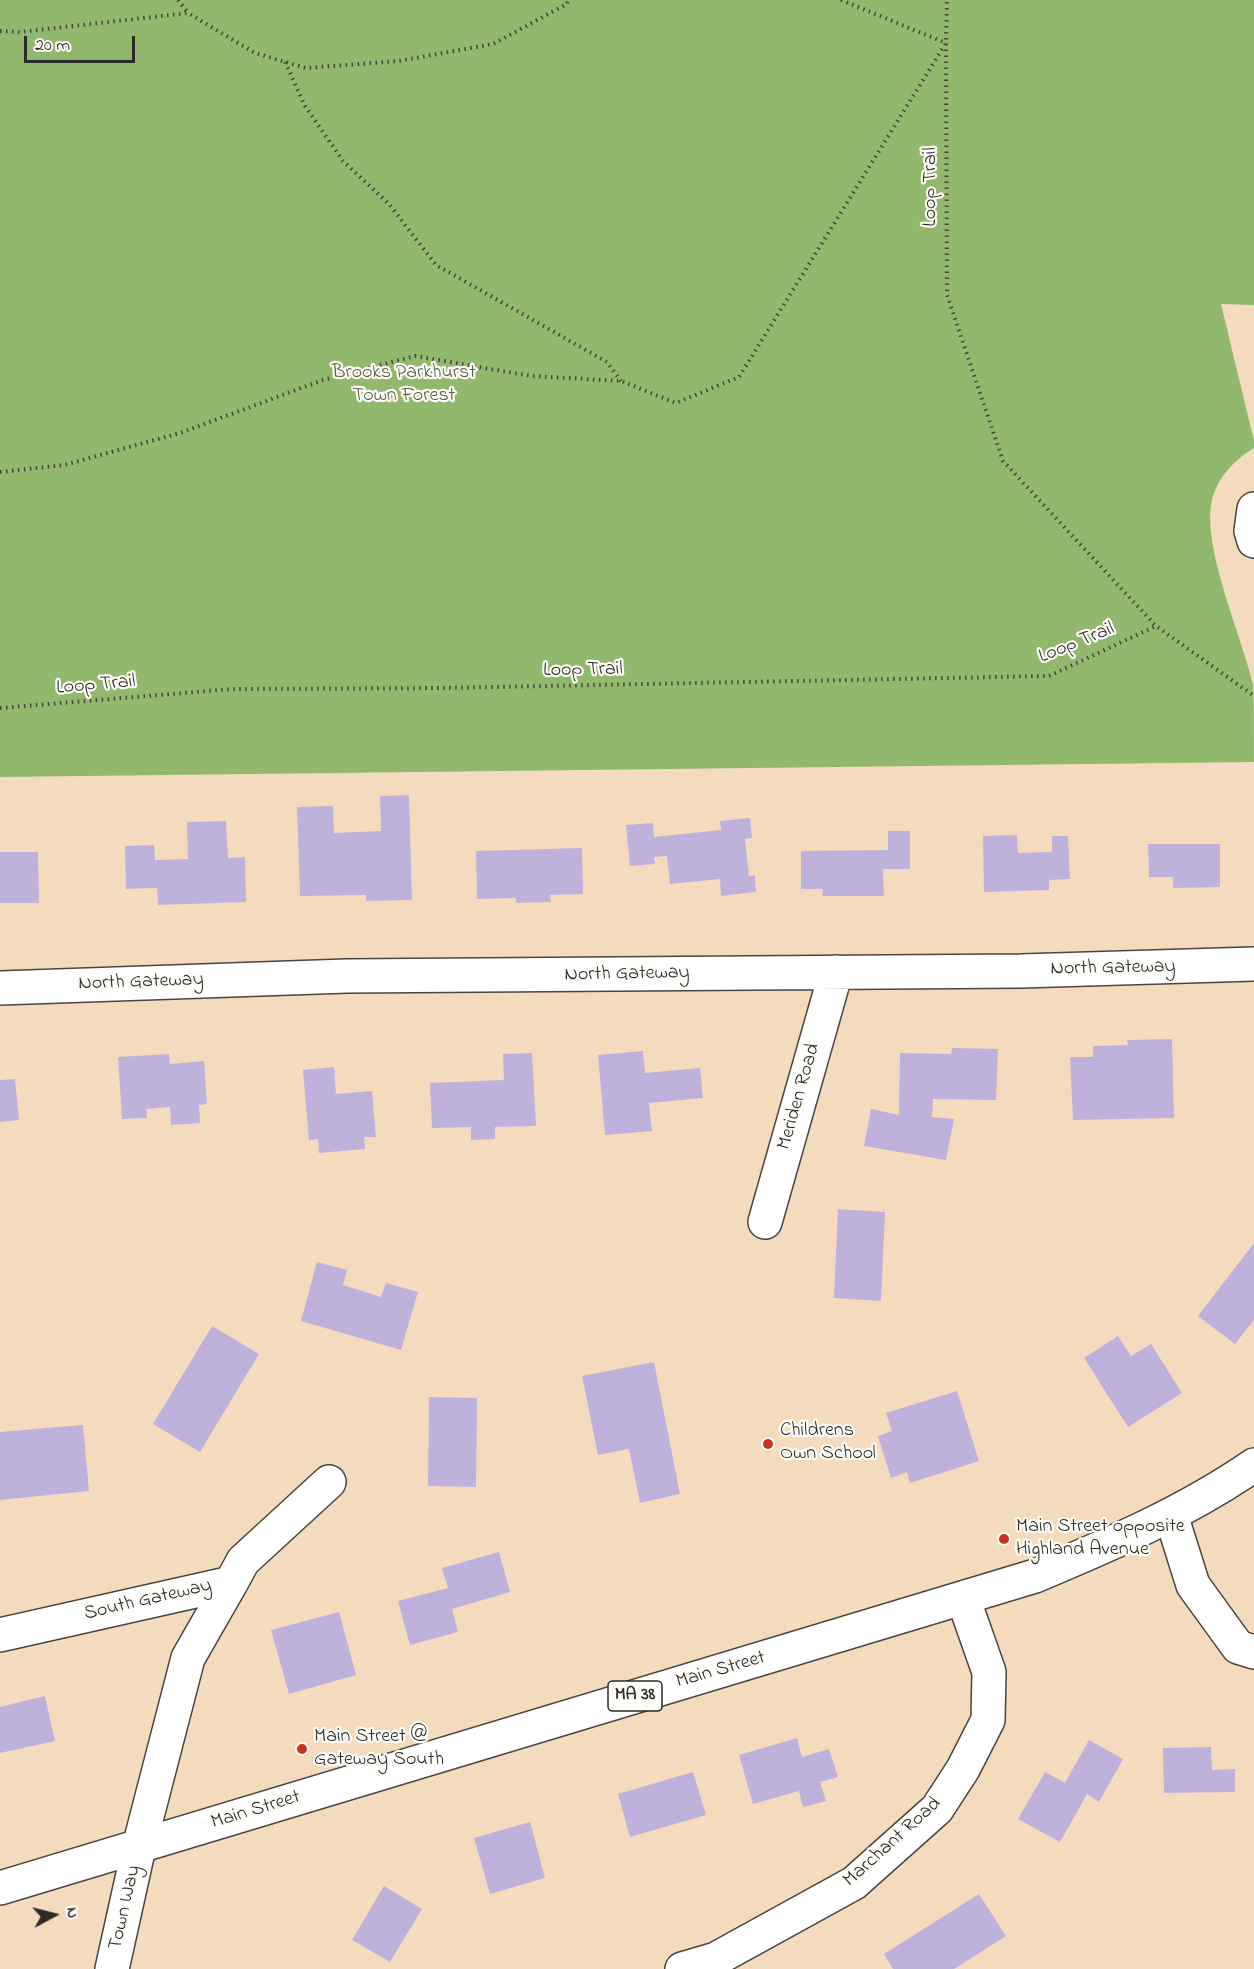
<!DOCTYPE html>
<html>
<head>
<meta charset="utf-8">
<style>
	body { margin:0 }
	#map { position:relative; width:1254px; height:1969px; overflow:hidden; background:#f4dbbe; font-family:"Indie Flower",sans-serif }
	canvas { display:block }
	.north { position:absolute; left:24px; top:1885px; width:60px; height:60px; -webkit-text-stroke:4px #fdfcf7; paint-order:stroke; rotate:83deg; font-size:16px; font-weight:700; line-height:24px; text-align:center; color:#2b2b2b }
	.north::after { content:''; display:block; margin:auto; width:21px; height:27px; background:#2b2b2b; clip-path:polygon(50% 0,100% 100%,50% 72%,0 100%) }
	.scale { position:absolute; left:24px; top:36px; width:111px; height:27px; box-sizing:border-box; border:3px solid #2b2b2b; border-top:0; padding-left:8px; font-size:18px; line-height:21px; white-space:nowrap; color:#2b2b2b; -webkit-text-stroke:4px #fdfcf7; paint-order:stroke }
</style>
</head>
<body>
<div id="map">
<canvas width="1254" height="1969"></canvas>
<div class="north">N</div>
<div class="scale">20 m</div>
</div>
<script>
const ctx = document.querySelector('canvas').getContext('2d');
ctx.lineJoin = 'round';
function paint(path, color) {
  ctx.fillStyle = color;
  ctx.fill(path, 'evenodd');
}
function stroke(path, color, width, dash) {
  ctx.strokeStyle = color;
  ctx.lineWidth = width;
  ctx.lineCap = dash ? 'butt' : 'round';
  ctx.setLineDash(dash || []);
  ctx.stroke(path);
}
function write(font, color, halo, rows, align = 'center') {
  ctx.font = font + ' "Indie Flower",sans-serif';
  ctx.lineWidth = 4.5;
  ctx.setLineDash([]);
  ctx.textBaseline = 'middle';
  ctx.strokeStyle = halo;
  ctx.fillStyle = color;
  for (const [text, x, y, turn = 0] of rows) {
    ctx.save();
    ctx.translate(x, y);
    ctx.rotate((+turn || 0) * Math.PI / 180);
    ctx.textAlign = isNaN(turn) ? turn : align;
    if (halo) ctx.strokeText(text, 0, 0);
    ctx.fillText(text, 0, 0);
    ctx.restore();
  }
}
paint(new Path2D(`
	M0,0h1254v305l-33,-1 33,137v7c-20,12 -36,29 -42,52 -11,45 30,137 41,184 1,18 1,57 1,78l-1254,15z`), '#92b86d');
paint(new Path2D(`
	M409,795l3,105 -46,1v-6l-66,1 -3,-89 36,-1 1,27 47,-2 -1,-35z
	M750,818l2,20 -7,1 4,37 6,-1 1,17 -35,4 -1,-17 -50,5 -3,-28 -13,1 1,7 -25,2 -4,-41 27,-2 1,14 67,-7 -1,-9z
	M226,821l2,37 17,-1 1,45 -88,3 -1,-17 -31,1 -1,-43 29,-1 1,15 33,-1 -1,-37z
	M888,831h22v38h-27l1,27h-62l1,-7h-22v-38l87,-1z
	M1017,835l1,18 34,-1v-16h16l2,43 -21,1v10l-65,2 -1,-56z
	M1148,844h72v43l-47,1v-11h-24z
	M582,848l1,46 -33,1 1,7 -35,1v-5l-39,1 -1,-48z
	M0,852h38l1,51h-39z
	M1172,1039l2,79 -101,2 -3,-63h23v-11l35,-1 -1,-5z
	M952,1048l46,1 -2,51 -63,-1 -1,18 22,2 -8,41 -82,-14 7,-37 28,6 1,-62 51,1z
	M643,1051l2,22 55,-5 3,30 -54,5 3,28 -47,4 -7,-80z
	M532,1053l4,73 -41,1v12l-24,1v-13l-39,1 -2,-45 74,-3 -1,-26z
	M169,1054l1,10 34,-3 3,43 -8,1 1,18 -29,2 -1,-18 -24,2 1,9 -25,1 -4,-62z
	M334,1067l2,27 36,-3 4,46h-12l1,12 -46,4 -1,-14 -9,1 -6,-70z
	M15,1079l4,41 -19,2v-42z
	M838,1209l47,3 -4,89 -47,-3z
	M1254,1243v77l-19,24 -37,-28z
	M317,1262l30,8 -4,15 38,12 5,-14 32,9 -17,58 -100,-29z
	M212,1326l47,28 -59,98 -47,-28z
	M1118,1336l13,20 20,-12 31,49 -54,34 -44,-69z
	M654,1362l26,132 -40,9 -11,-54 -31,6 -16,-79z
	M957,1391l22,70 -69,22 -3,-11 -16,6 -13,-42 14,-5 -6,-18z
	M429,1397l48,1 -1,89 -48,-1z
	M83,1425l6,66 -89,9v-68z
	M499,1552l11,40 -58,17 6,23 -48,13 -12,-44 50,-13 -6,-20z
	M339,1612l17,63 -67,19 -18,-64z
	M45,1696l10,45 -55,12v-46z
	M797,1738l5,19 27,-8 9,28 -18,5 6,19 -23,6 -4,-16 -46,13 -14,-49z
	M1089,1740l34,19 -24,43 -12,-8 -27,48 -42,-23 27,-47 20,11z
	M1211,1747l1,23 23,-1v23l-71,1 -1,-45z
	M693,1772l13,43 -76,22 -12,-43z
	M530,1822l15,56 -55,16 -16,-56z
	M384,1886l38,23 -32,53 -38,-22z
	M979,1894l27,42 -52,33h-61l-9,-15z`), '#beb2dd');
const minor = new Path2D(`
	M1254,509l-3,22 3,10
	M0,988l347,-12 674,-5 233,-7
	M765,1222l71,-250
	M231,1583l12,-22 86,-79
	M0,1635l231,-52 -43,75 -49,189 -27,122
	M682,1969l34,-10 138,-76 83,-74 26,-40 25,-49 1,-48 -26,-74`);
const secondary = new Path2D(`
	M1171,1515l22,70 45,62 16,5`);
const primary = new Path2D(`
	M0,1888l1035,-312c76,-32 151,-64 219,-111`);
stroke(minor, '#494541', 36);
stroke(secondary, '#494541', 36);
stroke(primary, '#494541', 36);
stroke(new Path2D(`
	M178,0l10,13
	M841,0l105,43 1,252 56,166 153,165 98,70
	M0,31l20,1 168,-19 67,40 51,15 93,-7 94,-17 74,-40 1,-4
	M285,62l20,44 38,55 46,43 47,61 171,97 14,19
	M0,472l64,-7 116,-32 143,-53 92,-24 116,20 90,5 55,22 63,-26 207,-334 1,-43
	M0,708l232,-19 211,-1 606,-12 107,-50`), '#494541', 4, [1.5, 4.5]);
stroke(minor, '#fff', 33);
stroke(secondary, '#fff', 33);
stroke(primary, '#fff', 33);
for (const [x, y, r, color] of [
	[768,1444,6,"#c8321e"],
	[1004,1539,6,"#c8321e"],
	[302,1749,6,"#c8321e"]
]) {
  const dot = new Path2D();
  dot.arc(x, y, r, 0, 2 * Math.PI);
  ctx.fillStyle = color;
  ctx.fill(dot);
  stroke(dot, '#fdfcf7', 2);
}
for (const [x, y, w] of [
	[635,1696,54]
]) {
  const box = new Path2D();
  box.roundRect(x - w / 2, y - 15, w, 30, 4.5);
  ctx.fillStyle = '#fdfcf7';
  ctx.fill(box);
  stroke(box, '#2b2b2b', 1.5);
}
write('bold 18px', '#2b2b2b', null, [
	["MA 38",635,1696]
]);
write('20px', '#2b2b2b', '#fdfcf7', [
	["Loop Trail",932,187,-90],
	["Loop Trail",1077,644,-22],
	["Loop Trail",583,671,-1],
	["Loop Trail",96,686,-5],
	["North Gateway",1113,969,-1],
	["North Gateway",627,975,-1],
	["North Gateway",141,983,-2],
	["Meriden Road",800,1097,-74],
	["South Gateway",148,1601,-13],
	["Main Street",721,1671,-16],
	["Main Street",256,1811,-17],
	["Marchant Road",893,1843,-42],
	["Town Way",126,1908,-77]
]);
write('20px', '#565f44', '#fdfcf7', [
	["Brooks Parkhurst",404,374],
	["Town Forest",404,397]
]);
write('20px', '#2b2b2b', '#fdfcf7', [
	["Childrens",780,1432],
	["Own School",780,1455],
	["Main Street opposite",1016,1528],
	["Highland Avenue",1016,1551],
	["Main Street @",314,1738],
	["Gateway South",314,1761]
], 'left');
</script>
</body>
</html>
